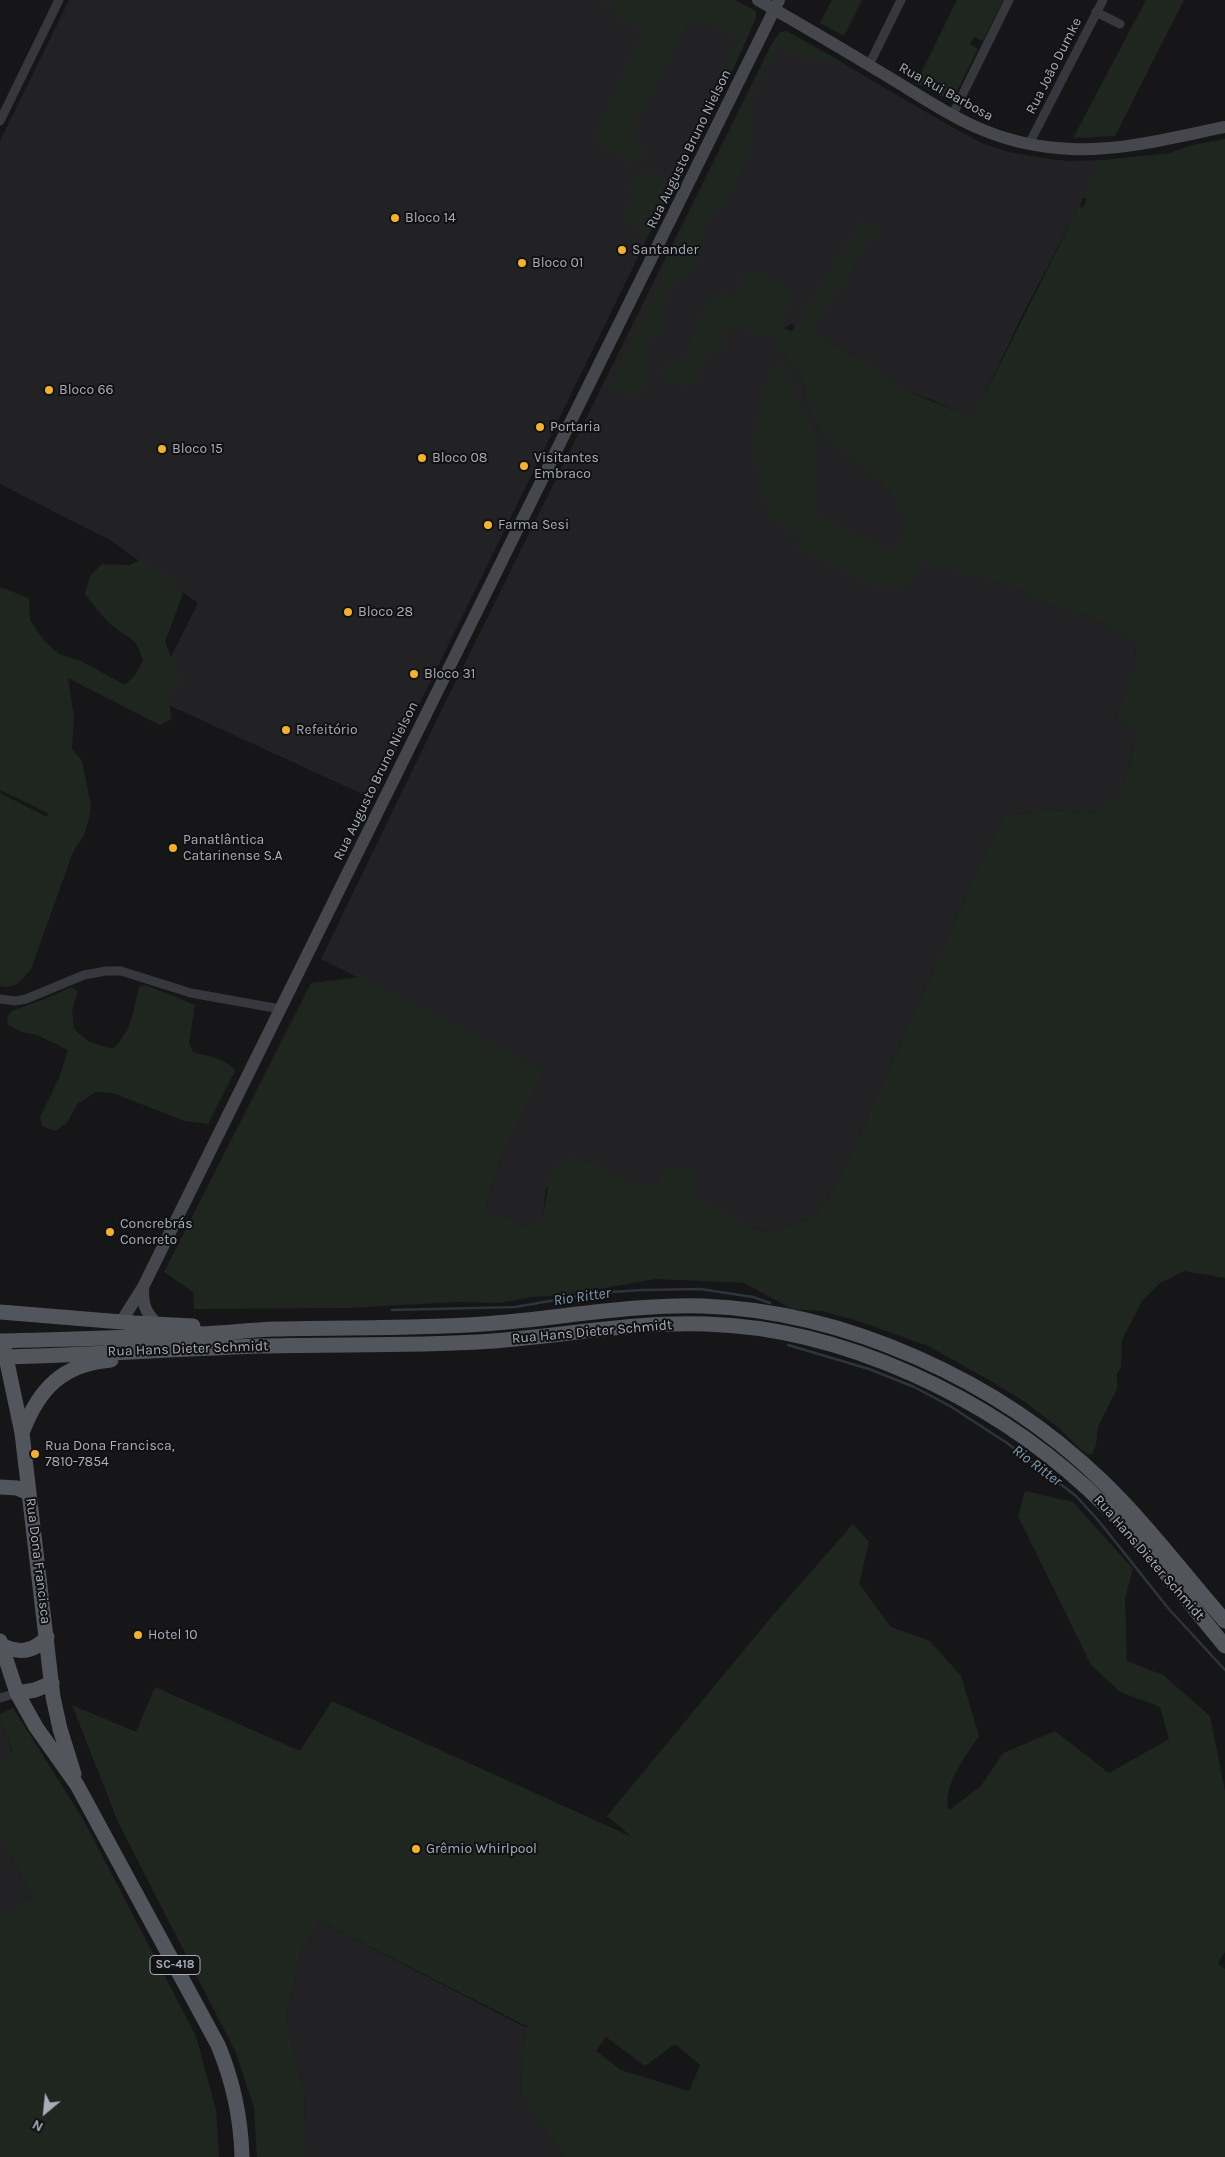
<!DOCTYPE html>
<html>
<head>
<meta charset="utf-8">
<style>
	body { margin:0 }
	#map { position:relative; width:1225px; height:2157px; overflow:hidden; background:#161618; font-family:Karla,sans-serif }
	canvas { display:block }
	.north { position:absolute; left:20px; top:2087px; width:50px; height:50px; -webkit-text-stroke:4px #111113; paint-order:stroke; rotate:208deg; font-size:14px; font-weight:700; line-height:20px; text-align:center; color:#a8adb8 }
	.north::after { content:''; display:block; margin:auto; width:18px; height:22px; background:#a8adb8; clip-path:polygon(50% 0,100% 100%,50% 72%,0 100%) }
</style>
</head>
<body>
<div id="map">
<canvas width="1225" height="2157"></canvas>
<div class="north">N</div>
</div>
<script>
const ctx = document.querySelector('canvas').getContext('2d');
ctx.lineJoin = 'round';
function paint(path, color) {
  ctx.fillStyle = color;
  ctx.fill(path, 'evenodd');
}
function stroke(path, color, width, dash) {
  ctx.strokeStyle = color;
  ctx.lineWidth = width;
  ctx.lineCap = dash ? 'butt' : 'round';
  ctx.setLineDash(dash || []);
  ctx.stroke(path);
}
function write(font, color, halo, rows, align = 'center') {
  ctx.font = font + ' Karla,sans-serif';
  ctx.lineWidth = 4;
  ctx.setLineDash([]);
  ctx.textBaseline = 'middle';
  ctx.strokeStyle = halo;
  ctx.fillStyle = color;
  for (const [text, x, y, turn = 0] of rows) {
    ctx.save();
    ctx.translate(x, y);
    ctx.rotate((+turn || 0) * Math.PI / 180);
    ctx.textAlign = isNaN(turn) ? turn : align;
    if (halo) ctx.strokeText(text, 0, 0);
    ctx.fillText(text, 0, 0);
    ctx.restore();
  }
}
paint(new Path2D(`
	M69,0h664l21,20 -381,779 -222,-102 47,-94 -88,-63 -110,-56v-343z
	M786,31l21,11 141,83 36,19 25,8 40,7 19,2 35,-1 -82,158 -48,101 -41,-19 -23,-8 -44,-31 -51,-27 -23,-10 -7,4 -8,10 14,27 12,11 5,29 17,31 63,53 12,18 117,80 29,17 46,13 45,26 -1,20 -5,25 -15,29 20,14 -4,32 -12,30 -22,20 -44,-3 -46,5 -11,14 -142,318 -28,53 -15,18 -42,15 -36,-14 -21,-12 -16,-14 -36,-12 -25,3 -40,-21 -49,25 -3,27 -16,12 -42,-18 17,-56 41,-82 -222,-112 124,-256 325,-656 10,-15z
	M0,1719l13,35 -13,10z
	M0,1838l32,59 -32,19z
	M319,1921l206,106 -5,67 44,63h-258l-2,-64 -18,-75 15,-66z`), '#222225');
paint(new Path2D(`
	M596,0h139l21,11v7l-28,63 -8,-2 18,-39 -48,-23 -57,109 3,13 9,7 -4,16 -8,-2 -6,9 -13,-18h-10l-7,-7 -1,-13 48,-100 -29,-14 3,-7z
	M832,0h30l-18,36 -24,-13z
	M957,0h46l-20,41 -9,-4 -4,7 8,5 -26,52 -36,-18z
	M1146,0h38l-69,136 -42,2z
	M786,31l58,32 -28,-5 -13,1 -12,-8 -13,-5 -30,58 5,5 -2,14 3,7 -8,9 5,9c-13,27 -25,62 -50,79l-3,39 -27,20c-2,11 -8,19 -10,28 -1,7 2,14 0,21l-9,3 -8,10 3,20 -2,24c-15,5 -21,5 -34,-4l11,-32 43,-83 11,-34 45,-83 49,-109 10,-15z
	M1225,139v1139l-41,-7 -24,12 -18,18 -20,39 -1,27 -4,7v15l-19,38 -2,18 -4,9h-5l-7,-5 -21,-21 -37,-28 -31,-19 -63,-35 -70,-25 -36,-10 -30,-2 -48,-26 -88,-4 -92,16 -33,2 -32,6 -40,-1 -111,6 -154,1 -1,-17 -29,-20 147,-289 49,-6 183,94 -41,82 -17,56 42,18 16,-12 8,-44 17,-14 27,6 40,21 25,-3 7,-12 13,-3 14,7 2,20c22,20 46,30 73,40l42,-15 15,-18 28,-53 142,-318 11,-14 46,-5 44,3 22,-20 12,-30 4,-32 -20,-14c15,-29 20,-41 21,-74l-45,-26 -46,-13 -29,-17 -1,1 -90,-27 -23,29 -27,-3 -79,-39 5,-12 -31,-16 -17,-74 16,-76 14,-6 34,76 -1,74 79,37 14,-33 -10,-11 -12,-18 -63,-53 -17,-31 -5,-29 -12,-11 -15,-27 -38,-12 -10,6c-4,27 -8,13 -20,26 -6,7 -7,18 -11,26l-12,3 -23,-12 5,-12 14,2 7,-12 15,-39 7,-12 14,-11 8,6 11,-10v-10l14,-7 17,9 21,19 -10,20v10l8,3 71,-112 4,5 13,-1 -4,11 -9,6 -29,54 -6,2 -14,26 -4,12 51,27 44,31 64,26 106,-212 4,2 4,-9 -4,-2 17,-34 3,-3 67,-7 22,-8z
	M644,171l18,4 9,5 -2,13 -22,43 -25,-17 11,-21 -4,-16 12,-5z
	M139,560l21,12 23,21 -18,49 15,38 -12,20 4,19 -12,6 -92,-47 6,39 -2,32 10,12 9,45 -2,13 -5,16 -11,17 -42,117c-9,11 -16,21 -31,17v-193l47,24 1,-4 -48,-23v-203l29,11 1,22 14,21 15,13 22,7 44,24 11,-11 7,-14c-7,-25 -16,-21 -33,-36 -9,-9 -17,-20 -25,-30l5,-18 12,-12 28,1z
	M146,985l49,20 -6,38 4,9c14,5 33,5 42,19l-27,53 -23,-3 -73,-28 -16,-1 -19,12 -10,19 -12,8 -13,-5 -2,-9 19,-39 9,-28 -31,-15 -15,-3 -14,-7 -1,-8 4,-6 31,-11 30,-13 6,5 -6,17 2,20 15,13 24,7c19,-19 20,-37 26,-62z
	M1025,1491l48,11 60,67 -8,30 2,62 36,14 47,41 15,75v161l-7,11 7,6v188h-661l-44,-63 5,-67h3l-209,-106 -18,31 -15,66 18,75 2,64h-49l-3,-49 -18,-55 -118,-231 -46,-117 64,27 19,-45 145,64 32,-50 300,136 -25,-21 166,-201 80,-91 16,18 -10,42 32,43 39,14 31,35 18,60c-12,18 -38,52 -30,74l32,-24 22,-33 52,-22 54,42 60,-34 -9,-32 -40,-15 -29,-27 -73,-149zM606,2037l39,29 30,-22 25,21 -11,26 -68,-21 -25,-19z
	M13,1708l70,111 113,217 20,74 3,47h-219v-241l32,-19 -32,-59v-74l13,-11 -13,-34v-5z`), '#1e261f');
stroke(new Path2D(`
	M392,1310l123,-3 81,-14 46,-3 58,-1 53,8 17,6
	M788,1345l81,24 45,18 36,19 57,37 69,53 22,24 70,88 57,62`), '#2c353c', 2.5);
stroke(new Path2D(`
	M1096,12l24,12
	M869,65l32,-65
	M952,116l57,-116
	M0,121l59,-121
	M1029,144l74,-144
	M0,999l15,2 11,-2 58,-24 22,-4h15l70,22 89,16
	M0,1698l17,-5`), '#37383d', 9);
stroke(new Path2D(`
	M758,0c42,24 83,48 124,73 67,40 108,73 190,76 51,2 103,-12 153,-22
	M143,1287c0,18 1,23 14,37
	M121,1322l22,-35 636,-1287`), '#45474d', 12);
stroke(new Path2D(`
	M0,1312l134,11 59,3
	M0,1341c67,-2 134,-3 201,-7 25,-1 49,-4 74,-5 69,-2 139,0 208,-5 73,-5 146,-20 220,-18 143,5 296,75 398,174 45,43 83,94 124,141
	M4,1348l18,85 31,264 7,32 14,45
	M0,1357c87,-2 175,-8 262,-11 72,-2 144,0 216,-4 76,-4 151,-21 228,-18 137,4 282,73 382,165 51,47 93,104 137,157
	M22,1433c17,-45 41,-69 89,-73
	M0,1487l17,1 12,5
	M0,1641l17,52 19,34 41,58 141,260c15,36 23,73 24,112
	M1,1645c18,9 33,7 46,-8
	M17,1693l18,-3 17,-7`), '#53555c', 15);
for (const [x, y, r, color] of [
	[395,218,5,"#f2b134"],
	[622,250,5,"#f2b134"],
	[522,263,5,"#f2b134"],
	[49,390,5,"#f2b134"],
	[540,427,5,"#f2b134"],
	[162,449,5,"#f2b134"],
	[422,458,5,"#f2b134"],
	[524,466,5,"#f2b134"],
	[488,525,5,"#f2b134"],
	[348,612,5,"#f2b134"],
	[414,674,5,"#f2b134"],
	[286,730,5,"#f2b134"],
	[173,848,5,"#f2b134"],
	[110,1232,5,"#f2b134"],
	[35,1454,5,"#f2b134"],
	[138,1635,5,"#f2b134"],
	[416,1849,5,"#f2b134"]
]) {
  const dot = new Path2D();
  dot.arc(x, y, r, 0, 2 * Math.PI);
  ctx.fillStyle = color;
  ctx.fill(dot);
  stroke(dot, '#111113', 2);
}
for (const [x, y, w] of [
	[175,1965,50]
]) {
  const box = new Path2D();
  box.roundRect(x - w / 2, y - 9.5, w, 19, 4);
  ctx.fillStyle = '#111113';
  ctx.fill(box);
  stroke(box, '#a8adb8', 1);
}
write('bold 12px', '#a8adb8', null, [
	["SC-418",175,1965]
]);
write('14px', '#a8adb8', '#111113', [
	["Rua João Dumke",1054,66,-63],
	["Rua Rui Barbosa",946,92,29],
	["Rua Augusto Bruno Nielson",689,149,-64],
	["Rua Augusto Bruno Nielson",376,781,-64],
	["Rua Hans Dieter Schmidt",592,1332,-5],
	["Rua Hans Dieter Schmidt",188,1349,-2],
	["Rua Hans Dieter Schmidt",1149,1558,49],
	["Rua Dona Francisca",38,1561,83]
]);
write('14px', '#a8adb8', '#111113', [
	["Bloco 14",405,218],
	["Santander",632,250],
	["Bloco 01",532,263],
	["Bloco 66",59,390],
	["Portaria",550,427],
	["Bloco 15",172,449],
	["Bloco 08",432,458],
	["Visitantes",534,458],
	["Embraco",534,474],
	["Farma Sesi",498,525],
	["Bloco 28",358,612],
	["Bloco 31",424,674],
	["Refeitório",296,730],
	["Panatlântica",183,840],
	["Catarinense S.A",183,856],
	["Concrebrás",120,1224],
	["Concreto",120,1240],
	["Rua Dona Francisca,",45,1446],
	["7810-7854",45,1462],
	["Hotel 10",148,1635],
	["Grêmio Whirlpool",426,1849]
], 'left');
write('italic 15px', '#7f9bb3', '#111113', [
	["Rio Ritter",582,1297,-8],
	["Rio Ritter",1037,1466,37]
]);
</script>
</body>
</html>
